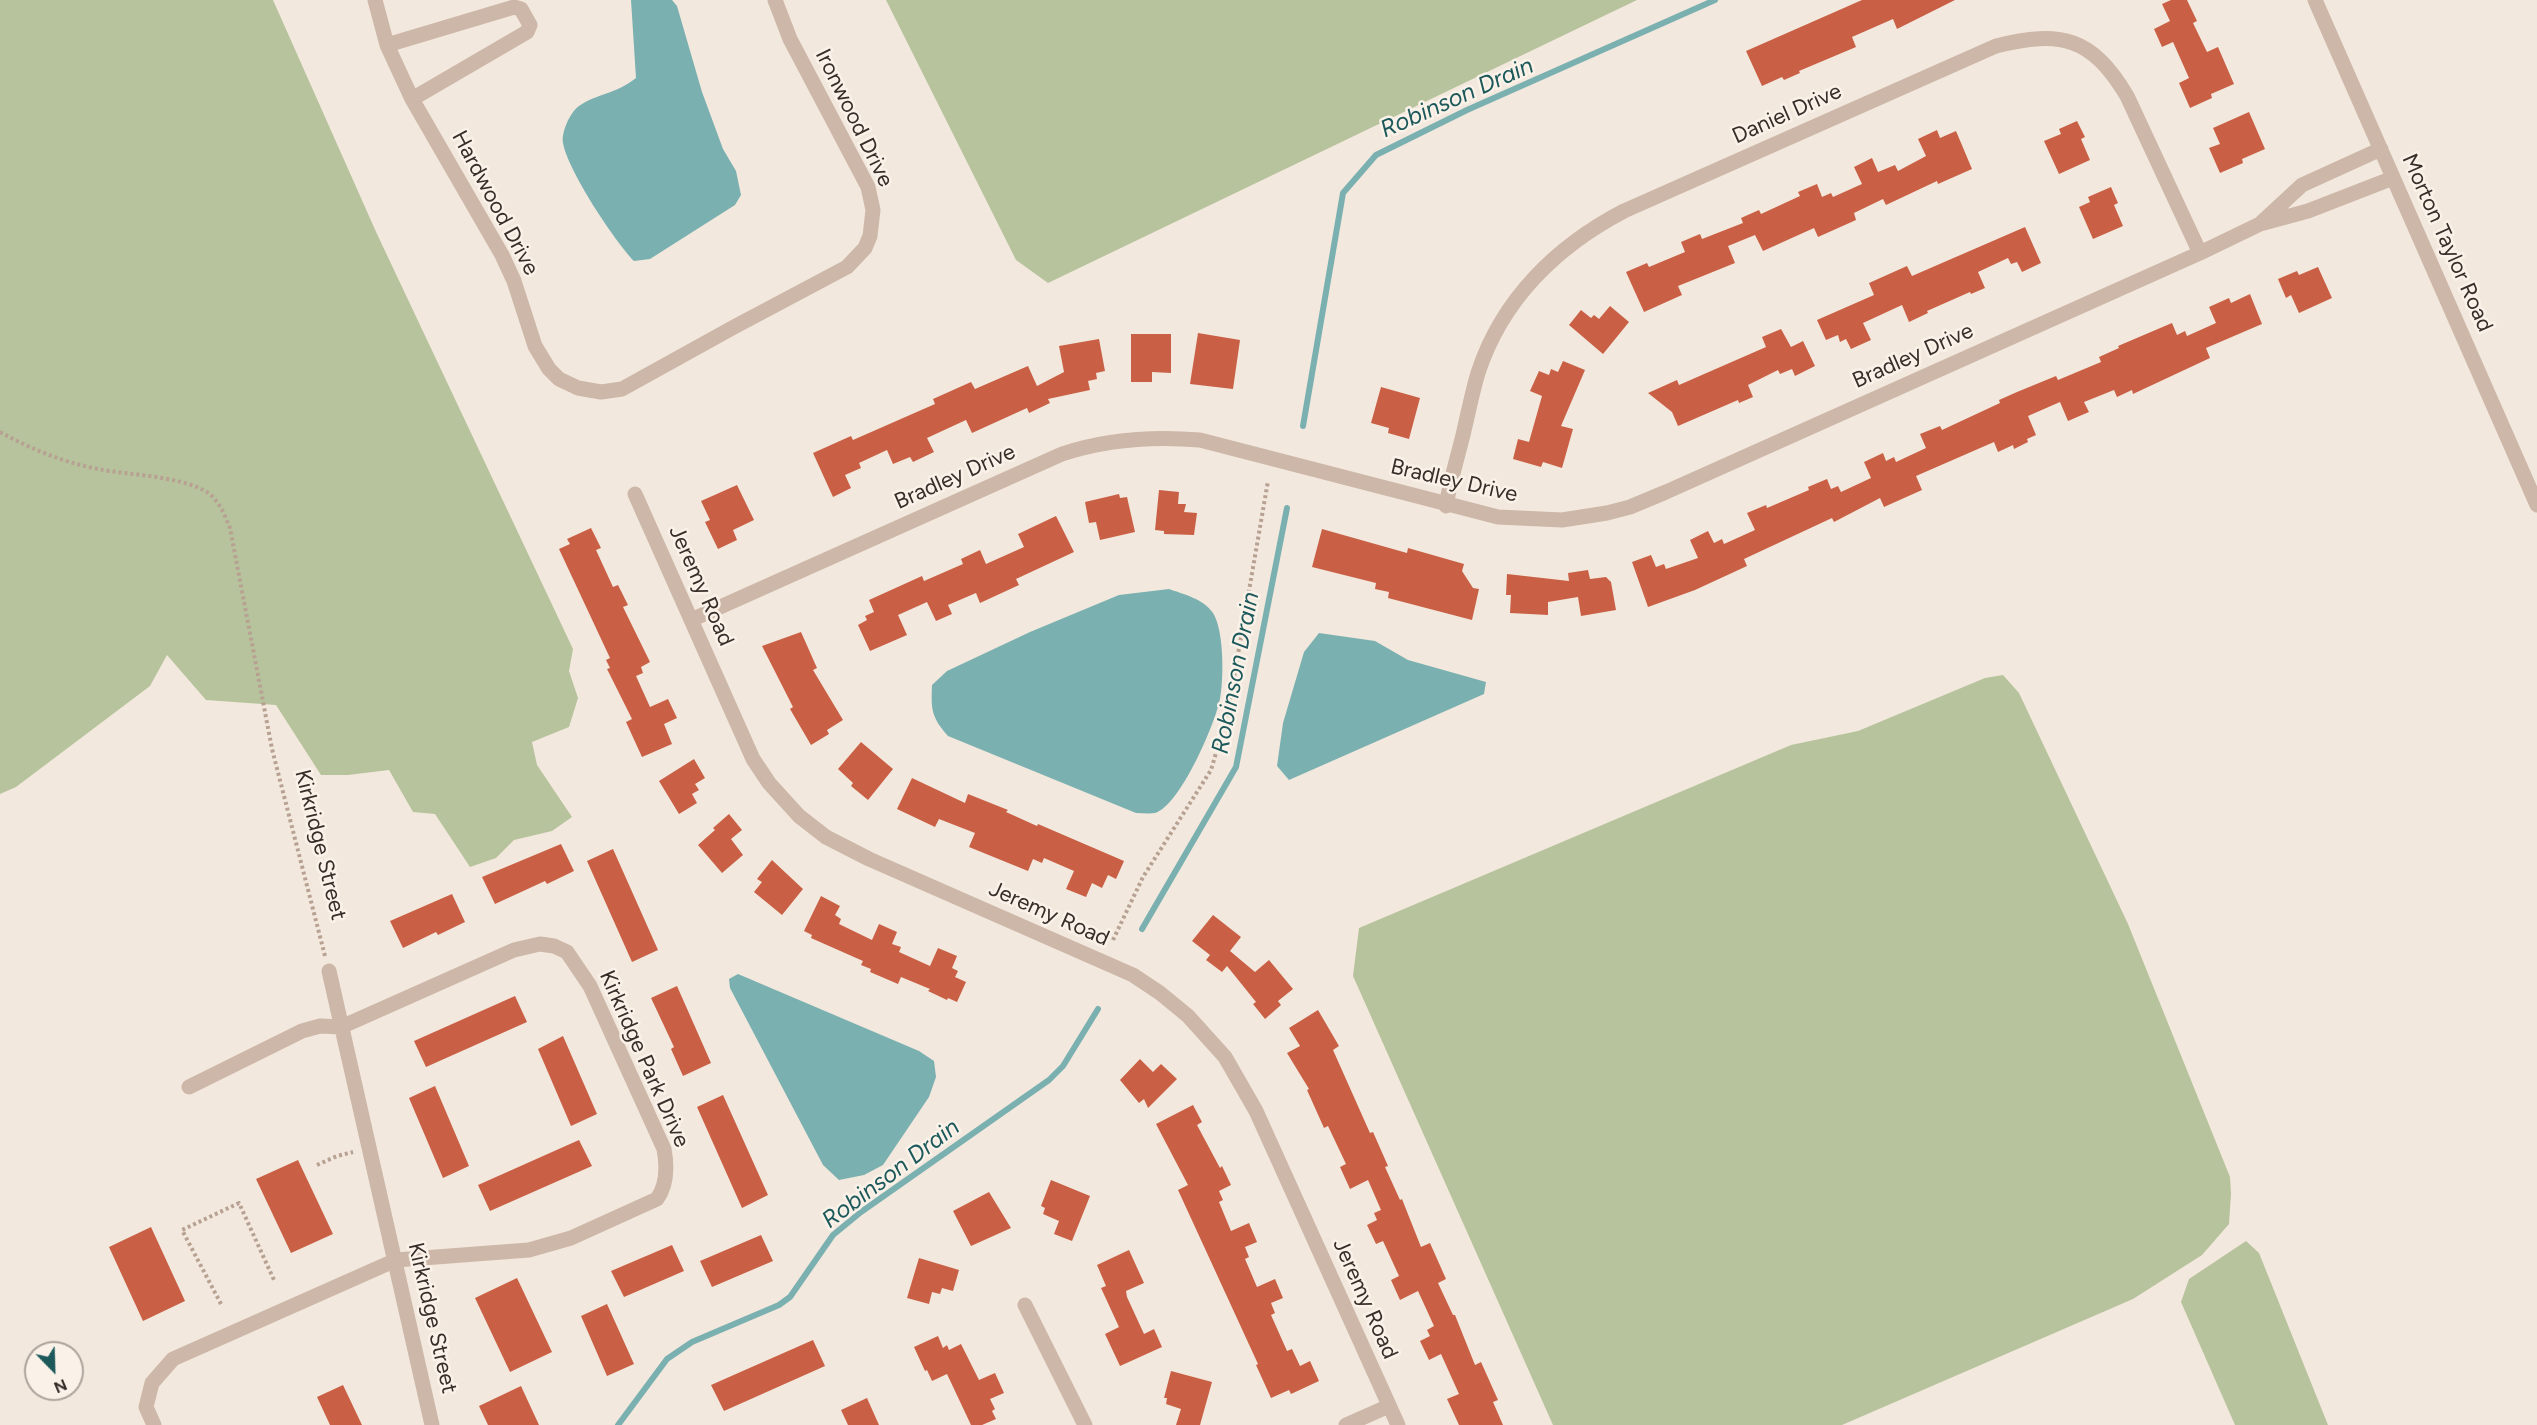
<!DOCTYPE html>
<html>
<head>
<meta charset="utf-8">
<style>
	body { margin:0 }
	#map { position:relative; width:2537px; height:1425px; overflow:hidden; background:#f3e8dd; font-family:Figtree,sans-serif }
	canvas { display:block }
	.north { position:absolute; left:24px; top:1341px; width:60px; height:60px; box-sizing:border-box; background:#faf2e9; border:2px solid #aca39c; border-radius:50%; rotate:157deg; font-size:16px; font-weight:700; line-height:24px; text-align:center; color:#382d29 }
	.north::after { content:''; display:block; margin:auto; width:21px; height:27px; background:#1d595b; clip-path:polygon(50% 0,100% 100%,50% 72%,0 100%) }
</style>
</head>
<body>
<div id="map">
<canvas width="2537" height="1425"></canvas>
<div class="north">N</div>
</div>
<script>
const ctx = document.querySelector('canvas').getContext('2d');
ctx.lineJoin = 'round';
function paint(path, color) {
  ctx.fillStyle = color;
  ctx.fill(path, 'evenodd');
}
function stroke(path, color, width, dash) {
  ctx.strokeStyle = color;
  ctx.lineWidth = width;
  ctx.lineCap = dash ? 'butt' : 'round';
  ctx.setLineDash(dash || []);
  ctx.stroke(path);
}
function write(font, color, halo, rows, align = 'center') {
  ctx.font = font + ' Figtree,sans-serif';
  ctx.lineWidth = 5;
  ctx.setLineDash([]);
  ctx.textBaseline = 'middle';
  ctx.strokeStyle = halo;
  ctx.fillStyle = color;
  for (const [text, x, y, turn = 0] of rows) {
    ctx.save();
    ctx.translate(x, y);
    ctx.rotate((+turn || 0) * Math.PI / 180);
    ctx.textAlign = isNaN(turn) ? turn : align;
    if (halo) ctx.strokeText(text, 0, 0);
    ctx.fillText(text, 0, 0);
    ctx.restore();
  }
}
paint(new Path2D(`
	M0,0h273l104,234 196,415 -4,22 9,27 -9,29 -37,15 5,23 35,52 -20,14 -38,9 -18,18 -26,9 -35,-53 -22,-2 -24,-42 -41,5h-27l-45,-70 -70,-5 -39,-45 -17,31 -134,101 -16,7z
	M886,0h751l-589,283 -32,-23z
	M2003,675l16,18 109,231 102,253 1,17 -2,30 -27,31 -69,44 -291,126h-289l-200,-449 6,-48 432,-183 67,-14 127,-53z
	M2246,1241l13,12 69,172h-93l-54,-123 8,-23z`), '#b7c39c');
paint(new Path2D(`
	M631,0h41l5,6 25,86 21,57 13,22 5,24 -6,10 -85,54 -16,2c-20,-21 -66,-90 -71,-118 -2,-10 7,-31 16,-37 17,-12 37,-12 57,-28z
	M1169,589c14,5 35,10 44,24 11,17 11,65 7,86 -5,25 -40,107 -65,114 -6,1 -13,0 -19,0l-188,-77c-17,-19 -17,-27 -16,-51l15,-14 83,-39 89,-37z
	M1319,633l56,8 33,19 78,22 -2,12 -195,86 -12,-14 6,-43 21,-71z
	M738,974l181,77 15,10 2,16 -7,20 -46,68 -19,10 -25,5 -16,-15 -93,-177 -1,-9z`), '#7bb0b1');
stroke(new Path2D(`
	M1303,426l40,-233 33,-38 91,-45 248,-110
	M1142,929l94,-162 51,-259
	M618,1425l49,-66 25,-17 87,-37 11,-8 43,-62 28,-23 188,-132 14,-14 35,-57`), '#7bb0b1', 6);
paint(new Path2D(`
	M1862,0h93l-58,29 -4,-10 -41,18 4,10 -57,24 1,2 -16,7 -2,-3 -20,9 -16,-35z
	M2171,0h16l10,21 -4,2 14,29 11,-5 16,37 -23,10 1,4 -22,10 -11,-25 10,-5 -16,-36 -11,5 -8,-18 16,-8 -8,-17z
	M2249,112l16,37 -23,10 1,4 -23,10 -11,-25 11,-4 -7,-16z
	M2077,121l8,16 -4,2 9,21 -31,14 -15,-33 17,-7 -2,-5z
	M1937,130l3,8 16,-7 16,38 -34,15 -1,-3 -51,24 -3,-6 -29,14 2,7 -38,17 -4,-9 -51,23 -8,-16 -27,11 7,17 -57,23 4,9 -38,17 -18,-40 21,-9 2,4 36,-15 -4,-10 19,-8 2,5 41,-16 -2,-5 18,-8 2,4 39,-18 -2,-4 19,-8 5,13 9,-4 2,4 29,-13 -8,-17 18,-9 6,14 17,-7 3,6 28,-15 -8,-17z
	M2111,187l7,16 -4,2 9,21 -30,13 -14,-32 11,-5 -2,-5z
	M2025,227l16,36 -19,9 -5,-10 -6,2 -3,-6 -30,14 7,16 -14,6 -1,-2 -43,19 1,2 -19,9 -7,-17 -39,18 8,17 -20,9 -5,-10 -6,3 -2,-7 -12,5 -9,-20 57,-25 -5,-12 38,-17 5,10z
	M2318,267l14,31 -33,15 -8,-18 -5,3 -8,-19 19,-8 2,4z
	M2250,294l12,30 -56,24 4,10 -77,36 -1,-4 -15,7 -3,-7 -30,12 5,10 -21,9 -8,-19 -32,14 8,19 -9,4 1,3 -14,7 -1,-4 -15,7 -4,-10 -78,34 6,14 -38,17 -4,-9 -46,24 -2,-4 -88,41 3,7 -52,24 -47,17 -16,-45 19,-7 5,12 8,-3 2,5 32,-11 -8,-18 18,-9 6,12 8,-4 2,5 31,-14 -8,-17 19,-8 1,3 42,-18 -1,-3 19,-8 4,10 7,-3 3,6 30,-14 -7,-16 19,-9 3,8 8,-4 2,5 30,-14 -6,-14 20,-8 2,4 58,-27 -1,-3 18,-8 39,-16 2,4 43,-18 -2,-5 20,-9 -1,-2 54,-23 5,12 8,-4 2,5 29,-13 -7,-16 20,-9 2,5z
	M1610,306l19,16 -26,32 -34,-29 12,-15 10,8 3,-3 5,4z
	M1781,329l10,18 12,-6 12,25 -20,10 -3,-7 -12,5 -2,-4 -30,15 5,12 -14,6 -1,-3 -60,26 -6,-14 -24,-19 29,-13 2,5 87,-38 -4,-10z
	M1198,333l42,7 -7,49 -43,-5z
	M1131,334h40v39l-19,-1v10h-21z
	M1099,339l6,32 -9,2 1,6 -9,2 2,9 -42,9 2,4 -21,10 -2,-5 -55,25 -6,-13 -39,18 7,14 -21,10 -3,-5 -17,7 -6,-14 -28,13 2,5 -16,7 6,13 -18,9 -20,-44 38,-17 2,4 82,-36 -2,-5 38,-17 4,7 53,-23 9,20 27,-14 -5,-26z
	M1563,361l22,9 -24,56 12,3 -11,39 -19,-6 -2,5 -28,-8 5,-20 11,3 13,-46 -12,-5 9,-20 10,4 2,-6 7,3z
	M1381,387l39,11 -11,41 -21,-6 1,-5 -18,-5z
	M737,485l17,35 -21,10 4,10 -19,9 -13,-27 5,-2 -9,-19z
	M1159,490l20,2 -1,12h8l-2,8 13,1 -3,22 -30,-1v-3l-9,-1z
	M1119,494l1,4 7,-1 8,35 -35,8 -4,-18 -7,1 -4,-21z
	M1056,516l18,36 -58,27 3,6 -39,18 -4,-10 -28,12 4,9 -16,7 -9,-19 -29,13 9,20 -37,16 -12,-26 9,-5 -2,-4 9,-4 -5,-12 53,-24 2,5 39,-17 -2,-5 19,-9 6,14 38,-17 -6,-13z
	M591,528l10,20 -5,2 17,37 5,-2 10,20 -5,2 27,55 -9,5 2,6 -7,3 14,31 18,-8 9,19 -13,6 8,20 -30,13 -16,-35 6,-3 -25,-50 3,-1 -4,-8 4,-2 -51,-109 11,-5 -3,-5z
	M1322,529l85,24 1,-5 56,16 -2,7 11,17 6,1 -7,31 -84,-22 1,-6 -14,-3 1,-6 -64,-16z
	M1588,570l2,9 16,-2 5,5 5,28 -35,6 -3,-19 -30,5v13l-38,-2 1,-18h-5l1,-21 62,7 -1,-8z
	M801,632l16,36 -4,2 30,50 -16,10 2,4 -18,11 -21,-36 3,-2 -31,-61z
	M861,742l32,27 -25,31 -17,-14 2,-3 -15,-14z
	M694,759l11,19 -10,6 4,6 -7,4 5,9 -18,11 -20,-33z
	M912,778l53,25 3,-9 40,16 -2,2 31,14 1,-2 86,37 -8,18 -8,-4 -6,13 -10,-5 -6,14 -20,-8 8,-18 -30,-13 -2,5 -9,-4 -5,12 -59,-24 6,-14 -36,-14 -4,8 -38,-18z
	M729,814l13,16 -11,9 12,16 -21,18 -24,-28 17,-15 -2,-2z
	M561,844l13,27 -27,13 -2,-3 -50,23 -13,-27z
	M613,849l45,101 -26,12 -45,-101z
	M772,860l31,29 -21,26 -28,-23 8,-10 -5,-3z
	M452,894l13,28 -27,13 -2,-3 -33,16 -13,-27z
	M821,896l19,10 -5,9 6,4 -2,5 33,16 7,-16 18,8 -5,12 9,3 -2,5 31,14 8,-18 19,8 -5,12 6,3 -3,6 11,5 -9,20 -9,-4 -1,2 -19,-9 2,-2 -29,-12 -3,7 -28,-12 1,-3 -10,-4 2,-4 -52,-23 1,-3 -8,-4z
	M1213,915l28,22 -11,14 25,21 14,-12 24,29 -15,12 3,4 -16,14 -12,-15 3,-2 -29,-36 -5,6 -16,-12 4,-5 -18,-14z
	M677,986l34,77 -28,13 -12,-27 3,-2 -23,-49z
	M515,996l12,26 -101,45 -12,-26z
	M1318,1010l21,36 -6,4 37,83 3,-1 15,34 -3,1 15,33 2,-1 19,48 9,-4 16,36 -8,4 15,32h2l20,50 6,-3 17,38 -5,2 10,23h-44l-12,-26 12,-5 -18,-40 -12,6 -9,-19 10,-5 -3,-6 7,-4 -16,-35 -18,9 -9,-20 8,-4 -16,-35 -7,3 -9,-19 10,-5 -3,-7 7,-3 -13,-30 -18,9 -10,-22 6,-3 -18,-38 -4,2 -17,-38 2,-1 -22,-36 13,-7 -11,-18z
	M563,1036l34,78 -26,12 -33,-77z
	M1140,1059l13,13 8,-8 16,15 -29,29 -4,-9 -5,4 -19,-23z
	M435,1086l34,80 -26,12 -34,-80z
	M723,1095l45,100 -26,13 -45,-101z
	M1193,1105l9,17 -5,3 23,43 2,-2 9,19 -12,6 4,9 -4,2 12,29 18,-8 8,19 -12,5 4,10 -4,2 12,28 18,-8 8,19 -12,5 4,10 -4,2 16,36 5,-2 8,17 10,-5 9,20 -28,13 -2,-4 -18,8 -15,-33 2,-1 -80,-174 10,-5 -32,-61z
	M579,1140l13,26 -102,45 -12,-26z
	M298,1160l35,74 -42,19 -35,-74z
	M1051,1180l39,16 -18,45 -18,-7 5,-13 -16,-7 2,-6 -4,-2z
	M989,1192l22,36 -40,18 -18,-35z
	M151,1227l34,74 -42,20 -34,-74z
	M761,1235l12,26 -61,26 -12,-26z
	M672,1245l12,26 -60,26 -13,-26z
	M1129,1250l15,33 -18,8 1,6 17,37 10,-5 8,18 -42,19 -15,-32 14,-7 -18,-39 5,-2 -9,-21z
	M919,1258l40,12 -6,21 -11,-3 -2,6 -8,-2 -3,12 -22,-6z
	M517,1278l35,74 -42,20 -35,-74z
	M607,1304l27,60 -27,12 -26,-60z
	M938,1336l5,12 4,-3 2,5 12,-6 18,36 16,-7 9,20 -14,6 5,10 -3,2 4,8 -14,6h-11l-24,-51 -15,7 -5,-11 -2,1 -11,-24z
	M813,1340l12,26 -101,45 -13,-26z
	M1171,1371l41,11 -12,43h-24l5,-16 -15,-5 1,-6h-3z
	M343,1385l19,40h-32l-13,-28z
	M521,1386l18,39h-51l-9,-19z
	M867,1398l12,27h-31l-7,-15z`), '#c96045');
stroke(new Path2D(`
	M0,432c31,17 62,30 98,37 31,6 81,7 107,22 14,8 19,23 25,37l42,221 53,207
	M1113,940l30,-63 68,-107 17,-58 40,-231
	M317,1165l20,-9 16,-4
	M221,1304l-39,-74 57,-27 35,77`), '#b7a192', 4, [3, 3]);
stroke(new Path2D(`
	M375,0l12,45 25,54 90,156 12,26 21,65 14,23 10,10 19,9 23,4 21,-3 112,-62 113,-60 18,-19 5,-12 3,-26 -5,-23 -78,-148 -15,-39
	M2315,0l222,505
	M387,45l127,-38 7,2 9,16 -3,7 -115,67
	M2262,222l40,-37 79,-36
	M635,494l118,265 16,24 30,33 27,21 43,22 264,116 27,18 28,23 37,41 31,54 142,314
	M1446,506c4,-24 11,-47 17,-71 5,-21 9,-42 15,-62 24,-74 79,-127 146,-162l372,-165c65,-16 96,-9 131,50l73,157
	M691,620l371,-166c45,-15 90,-18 138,-14l298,77 64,3 45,-7 23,-6 36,-15 534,-239 60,-29 48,-13 85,-33
	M329,971l103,454
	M1025,1305l60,120
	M154,1425l-8,-18 6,-24 21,-24 223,-99 133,-10 42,-12 86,-39c10,-14 10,-34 7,-50l-74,-163 -23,-34 -13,-6 -14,-2 -26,6 -173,77 -21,-1 -18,5 -113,56
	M1346,1425l43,-19`), '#ccb7a8', 15);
write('22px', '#382d29', '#faf2e9', [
	["Daniel Drive",1787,114,-24],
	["Ironwood Drive",854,118,64],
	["Hardwood Drive",495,203,62],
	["Morton Taylor Road",2447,243,66],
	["Bradley Drive",1913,356,-24],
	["Bradley Drive",955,477,-24],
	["Bradley Drive",1454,481,13],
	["Jeremy Road",701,586,66],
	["Kirkridge Street",320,845,76],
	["Jeremy Road",1049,914,24],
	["Kirkridge Park Drive",644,1059,66],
	["Jeremy Road",1365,1299,66],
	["Kirkridge Street",432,1318,77]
]);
write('italic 24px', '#1d595b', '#faf2e9', [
	["Robinson Drain",1457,98,-24],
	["Robinson Drain",1236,673,-79],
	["Robinson Drain",891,1174,-37]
]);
</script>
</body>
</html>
